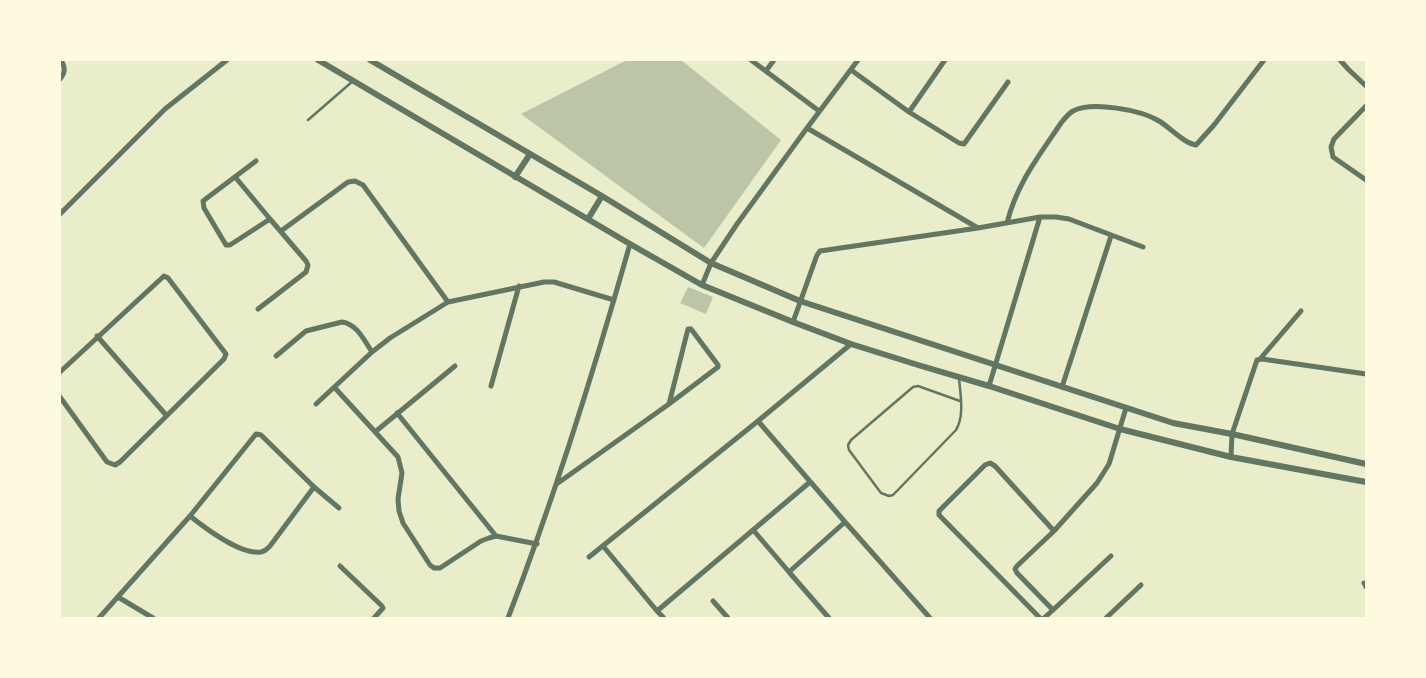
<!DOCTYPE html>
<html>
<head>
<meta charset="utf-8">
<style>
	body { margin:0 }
	#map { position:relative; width:1426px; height:678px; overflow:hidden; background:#e9edc9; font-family:Raleway,sans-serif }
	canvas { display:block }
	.frame { position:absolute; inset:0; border:61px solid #fefae0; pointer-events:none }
</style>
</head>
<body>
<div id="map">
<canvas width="1426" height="678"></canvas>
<div class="frame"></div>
</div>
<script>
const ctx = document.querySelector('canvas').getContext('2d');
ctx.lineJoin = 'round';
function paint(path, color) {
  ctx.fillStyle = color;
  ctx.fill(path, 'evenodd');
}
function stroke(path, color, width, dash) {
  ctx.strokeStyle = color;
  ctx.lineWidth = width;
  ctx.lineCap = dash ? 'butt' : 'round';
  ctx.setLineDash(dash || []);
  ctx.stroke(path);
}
paint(new Path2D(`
	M627,60h54l100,80 -77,108 -183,-134z
	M688,287l25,10 -7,17 -26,-11z`), '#bcc5a7');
stroke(new Path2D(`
	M308,120l45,-39
	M959,377c1,17 6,38 -3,53l-63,65 -4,1 -8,-3 -32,-43 -1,-5 3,-5 62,-53 5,-1 42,15`), '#617663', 2.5);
stroke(new Path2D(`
	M751,60l68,51
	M858,60l-51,68 171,100
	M1340,60l8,9 18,17
	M851,70l58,42 36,-52
	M766,71l8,-11
	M60,79c6,-7 5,-12 1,-19
	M1366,106l-32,33 -3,8 2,10 33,23
	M909,112l50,31 5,1 44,-62
	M236,178l34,41 -40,26h-4l-22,-37 -1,-7 53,-40
	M60,214l105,-105 62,-49
	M1007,223c10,-40 32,-67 54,-100 4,-5 7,-9 12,-12 19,-10 68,-1 86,10 12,7 24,22 37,24l18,-20 50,-65
	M281,231l67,-49 7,-1 8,4 85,117
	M702,285l9,-22 26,-39 70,-96
	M258,309l48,-37 2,-7 -2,-4 -36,-42
	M793,322l24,-67 3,-4 158,-23 62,-11
	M97,336l69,79
	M276,356l30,-25 36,-9c15,2 22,18 30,30
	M1260,359l41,-48
	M60,372l104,-96 4,2 58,76 -2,5 -104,103 -5,3 -8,-3 -47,-65
	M491,386l28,-100
	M989,386l51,-169h16l13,2 74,28
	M1062,387l49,-151
	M335,388l63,69 4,16 -4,26 1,12 4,12 27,42 4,3h6l41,-27 8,-3 7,-2 41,8
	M316,404l56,-52 18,-14 58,-36 96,-20h10l60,18
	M397,413l99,123
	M375,432l80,-66
	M1231,457l1,-23 25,-74 5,-1 104,15
	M558,483l111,-79 49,-37v-2l-27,-36h-3l-19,75
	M190,516c15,12 51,39 71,36 5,-1 6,-3 9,-6l44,-59
	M845,522l85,96
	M754,531l35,41
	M603,546l54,65
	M1111,556l-58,54 -36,-37 -2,-4 2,-3 37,-35 43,-48 12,-19 17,-56
	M589,557l169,-136
	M340,566l42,40 1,2 -9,10
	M1364,583l2,4
	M118,597l35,21
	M713,601l15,17
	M99,618l91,-102 66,-82 5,1 53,52 25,21
	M508,618c47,-122 86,-247 122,-374
	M664,618l-7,-7 153,-129
	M829,618l-40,-46 56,-50 -87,-101 93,-77
	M1040,618l-101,-103v-4l46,-46 5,-2 5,3 59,65
	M1044,618l9,-8
	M1106,618l35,-33`), '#617663', 5);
stroke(new Path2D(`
	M318,60l312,184 72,41 91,37 58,22 67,21 71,21 131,43 111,28 135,25
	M370,60l232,136 109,67 89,38 373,122 59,11 134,30
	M515,177l15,-23
	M588,219l14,-23`), '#617663', 6);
</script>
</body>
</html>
